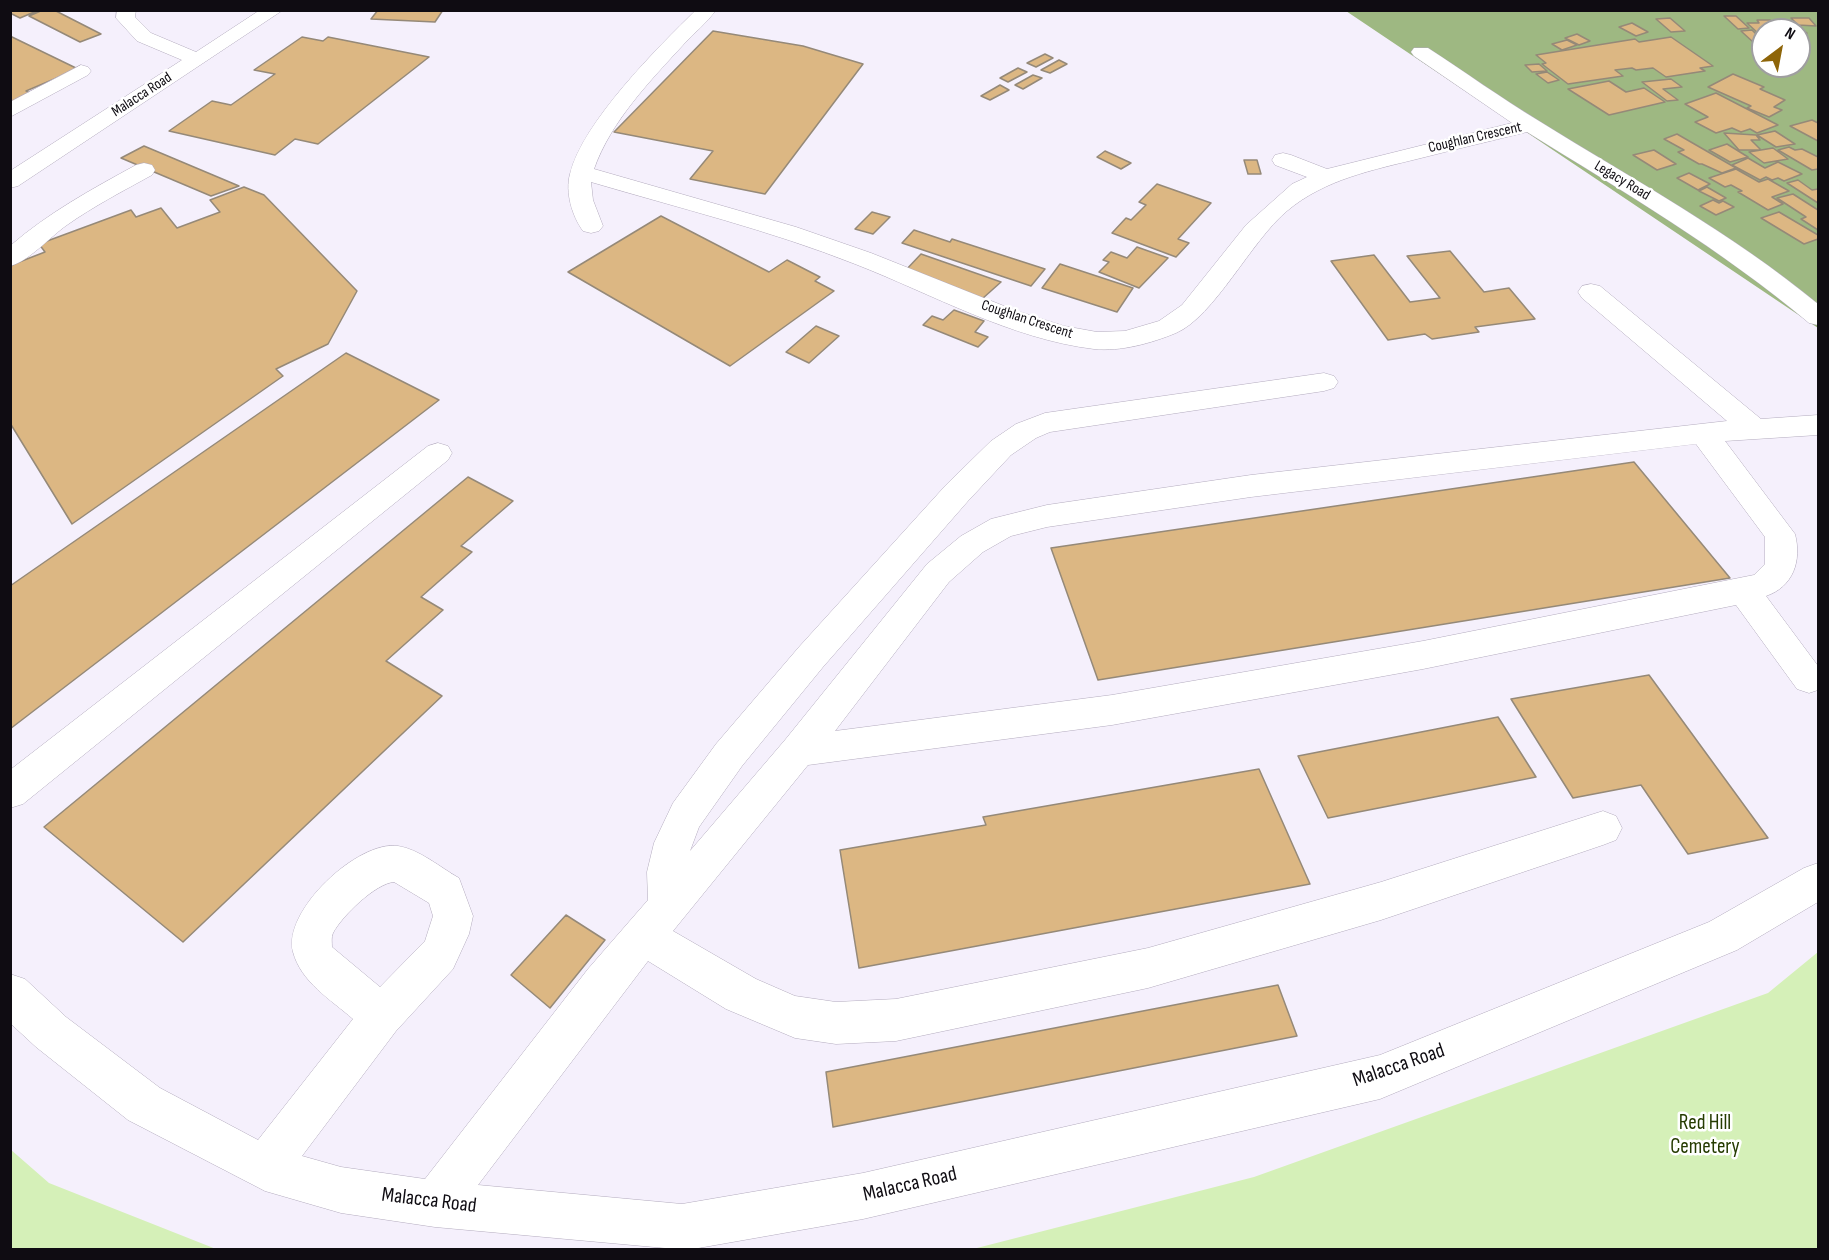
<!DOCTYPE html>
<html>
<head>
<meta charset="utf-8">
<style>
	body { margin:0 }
	#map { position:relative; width:1829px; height:1260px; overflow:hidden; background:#f5f0fc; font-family:"Sofia Sans Condensed",sans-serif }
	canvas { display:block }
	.frame { position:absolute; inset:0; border:12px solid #0f0c12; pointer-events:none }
	.north { position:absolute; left:1751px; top:18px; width:60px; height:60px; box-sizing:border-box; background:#fff; border:2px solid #9f9ea0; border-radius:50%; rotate:32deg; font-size:16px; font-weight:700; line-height:24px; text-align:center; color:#0f0c12 }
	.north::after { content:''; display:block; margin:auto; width:21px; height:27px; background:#8e6509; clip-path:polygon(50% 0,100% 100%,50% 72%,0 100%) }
</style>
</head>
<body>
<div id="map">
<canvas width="1829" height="1260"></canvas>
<div class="frame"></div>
<div class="north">N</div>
</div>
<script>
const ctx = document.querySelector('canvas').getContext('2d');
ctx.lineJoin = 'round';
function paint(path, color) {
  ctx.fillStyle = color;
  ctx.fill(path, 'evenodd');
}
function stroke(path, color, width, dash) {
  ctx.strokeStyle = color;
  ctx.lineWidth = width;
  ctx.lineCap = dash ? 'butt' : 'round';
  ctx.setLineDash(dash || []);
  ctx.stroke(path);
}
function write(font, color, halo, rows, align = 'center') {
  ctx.font = font + ' "Sofia Sans Condensed",sans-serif';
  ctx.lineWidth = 5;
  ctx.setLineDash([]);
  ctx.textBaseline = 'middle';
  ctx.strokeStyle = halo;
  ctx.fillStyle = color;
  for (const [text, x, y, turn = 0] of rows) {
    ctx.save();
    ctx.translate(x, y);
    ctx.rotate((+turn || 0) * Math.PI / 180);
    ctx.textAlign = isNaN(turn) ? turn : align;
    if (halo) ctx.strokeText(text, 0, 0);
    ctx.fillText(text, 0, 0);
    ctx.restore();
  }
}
paint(new Path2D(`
	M1818,952v297h-845l281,-72 514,-184z
	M10,1149l39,34 167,66h-205z`), '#d5f0b8');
paint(new Path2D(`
	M1346,11h472v317zM1763,30h36v36h-36z`), '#9eb882');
const building = new Path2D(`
	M10,10h29l-19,8 -10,-5z
	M43,10h11l47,24 -21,8 -51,-26z
	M378,10h65l-8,12 -64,-3z
	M1724,16h12l13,12 -11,1z
	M1670,18l15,13 -14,1 -15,-13z
	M1791,18h18l7,8 -18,-1z
	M1757,20h13l12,10h-19v5h-3l-13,-12h12z
	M1791,22l16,11 -8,1v-4h-11l-11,-7z
	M1632,23l16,9 -12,4 -17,-9z
	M1752,30l11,11v1h-10l-12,-11z
	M713,31l90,15 60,18 -98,130 -75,-15 23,-28 -99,-19z
	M1577,34l13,7 -11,4 -14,-7z
	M10,36l68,33 -52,22 10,5 -26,11z
	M302,37l21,4 5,-4 101,20 -111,87 -23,-5 -20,16 -106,-24 43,-30 19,4 44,-31 -21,-4z
	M1671,37l42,29 -13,2 5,3 -39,6 -13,-9 -17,2 -4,-2 -17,2 8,6 -55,8 -26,-20 4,-1 -10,-8 99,-16 4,3z
	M1567,40l10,5 -15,5 -10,-6z
	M1045,54l8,4 -17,9 -9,-4z
	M1059,60l8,4 -17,9 -9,-3z
	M1539,64l8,7 -15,1 -7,-7z
	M1018,68l9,4 -19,10 -8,-4z
	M1547,72l12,8 -11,3 -12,-9z
	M1733,74l31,13 -4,2 25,11 -11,7 8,3 -13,7 -22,-9 4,-2 -43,-19z
	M1033,75l9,3 -19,11 -8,-4z
	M1671,79l11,8 -19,2 15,11 -11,1 -25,-19z
	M1609,81l17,11 18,-4 21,14 -56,13 -41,-26z
	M1000,85l9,5 -19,10 -9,-4z
	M1716,93l62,32 -21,8 -7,-4 -9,3 -9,-4 -16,5 -21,-11 13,-5 -23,-13z
	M1812,120l6,3v18l-28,-15z
	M1775,131l20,13 -19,3 -19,-12z
	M1724,133l32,2 4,5h-9l10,10h-22z
	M1677,134l59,34 -14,5 -20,-9h-3l-21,-12 6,-2 -20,-11z
	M1727,144l21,13 -18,5 -21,-12z
	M144,146l95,40 -28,10 -90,-38z
	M1789,147l6,3 7,-1 16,8v12l-6,1 -34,-20z
	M1773,148l15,11 -24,4 -15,-11z
	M1654,150l22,14 -19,6 -24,-15z
	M1105,151l26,12 -10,6 -24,-12z
	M1748,158l17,10 13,-6 24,12 -18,7 -6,-3 -6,2 -6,-3 -6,3 -28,-15z
	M1244,160h13l4,14h-13z
	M1736,169l23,13 9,-3 21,12 -17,6 11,7 -15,6 -30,-18 4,-1 -11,-6 -6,2 -16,-9z
	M1689,173l21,11 -12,6 -21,-12z
	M1798,180l14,10 6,-1v14l-31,-20z
	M1157,184l54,19 -33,36 11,4 -13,14 -64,-24 14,-15 5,2 15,-15 -7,-3z
	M244,187l20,8 93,96 -29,53 -52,25 7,7 -211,148 -62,-101v-156l4,-3 31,-12 -6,-8 92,-34 5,7 25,-9 16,20 43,-16 -10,-12z
	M1707,187l19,11 -7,3 -20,-10z
	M1793,194l25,16v20l-17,-11 5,-2 -29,-19z
	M1713,200l6,3 4,-2 11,6 -18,8 -16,-9z
	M872,212l18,5 -17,17 -18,-5z
	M1779,212l39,23v4l-14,5 -43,-26z
	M661,216l108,56 18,-12 33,17 -5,4 19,10 -104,75 -162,-94z
	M914,230l36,12 2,-3 93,30 -14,17 -129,-43z
	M1137,247l31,11 -29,30 -40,-16 10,-10 -6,-2 8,-8 16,6z
	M1450,251l34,41 25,-4 26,31 -60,8 4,5 -47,7 -7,-5 -37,6 -57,-79 43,-6 36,47 30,-4 -33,-42z
	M921,254l80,28 -19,17 -78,-27z
	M1060,264l73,24 -16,24 -75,-24z
	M954,310l30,11 -9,11 13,5 -10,10 -55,-22 9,-9 11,4z
	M816,326l23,10 -30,27 -23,-11z
	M346,353l93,47 -429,329v-143z
	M1634,462l96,116 -632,102 -47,-132z
	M468,477l45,24 -52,45 11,6 -51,45 22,13 -57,51 56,35 -259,246 -139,-115z
	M1649,675l119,163 -80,16 -47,-69 -68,13 -62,-99z
	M1498,717l38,60 -208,41 -30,-62z
	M1259,769l51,115 -451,84 -19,-118 146,-25 -3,-8z
	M566,915l39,25 -55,68 -39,-33z
	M1278,985l19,51 -464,91 -7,-55z`);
paint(building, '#dcb783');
stroke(building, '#958978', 1.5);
const minor = new Path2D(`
	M117,10h19l-1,7 16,16 45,19 64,-42h23l-265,176 -8,2v-17l172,-111 -45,-19 -21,-23z
	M696,10h20c-9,13 -22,23 -32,34 -34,37 -73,77 -90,125l202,58 75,26 143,57 50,16 33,6 28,-1 34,-10 23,-16 64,-80 46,-41 15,-7 -32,-12 -3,-5 3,-5 8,-2 8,2 36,14 185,-46 -98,-67 -3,-4 3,-4h14c37,24 73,50 111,73 95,59 193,112 279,183v21l-9,-2c-88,-74 -185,-131 -282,-191 -36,9 -71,17 -106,26 -48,12 -96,21 -134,53 -36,30 -73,106 -111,122 -24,10 -56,19 -82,16 -83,-10 -162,-55 -239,-85 -86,-34 -176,-56 -264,-82l2,18 10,26 -4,5 -8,2 -8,-2c-11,-15 -18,-39 -13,-57 12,-51 88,-127 126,-164z
	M81,65l7,2 3,4 -3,4 -78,42v-15z
	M144,163l8,2 3,5 -3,5c-29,16 -58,31 -85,50 -16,11 -39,37 -57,41v-20c38,-33 82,-57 126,-81z
	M1591,284l9,2 161,133 57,-4v20l-93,6 70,93c7,27 -2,53 -29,62l52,70v24l-9,3 -12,-4 -61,-84 -313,64 -311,56 -304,40 -135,166 83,48 39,17 41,6 60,-3 252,-51 233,-66 222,-71 13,5 6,12 -6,12 -13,5 -222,75 -233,68 -252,53 -60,3 -41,-6 -69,-29 -78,-48 -170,224 204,19 181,-31 517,-118 329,-133 95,-54 14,-5v39l-81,48 -357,149 -517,120 -176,31 -252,-23 -94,-14 -76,-22 -137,-71 -92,-73 -26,-24v-49l15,5 41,38 94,71 98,52 95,-121c-23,-20 -52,-37 -60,-67 -11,-41 65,-112 105,-106 21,3 43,22 61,32l14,38 -4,18 -16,35 -57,62 -94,125 39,11 84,12 163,-210 60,-69 -1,-28 7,-29 19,-40 43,-59 83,-97 147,-162 45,-44 25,-17 29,-11 279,-40 10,3 4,6 -4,6 -10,3 -274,41 -14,6 -25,17 -43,46 -145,166 -81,99 -43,61 -9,24 95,-111 142,-176 34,-28 30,-17 56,-14 204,-30 476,-54 -145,-123 -4,-6 4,-6zM1696,444l69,93v27l-11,11 -331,66 -311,54 -277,36 114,-149 34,-30 28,-16 36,-9 204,-30zM394,882l35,21 4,13 -8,25 -45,46 -48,-40c0,-5 -1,-9 1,-14 9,-17 43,-50 61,-51z
	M438,443l10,3 4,7 -4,7 -425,344 -13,4v-38l418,-324z`);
stroke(minor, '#b3abbe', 1);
paint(minor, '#fff');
write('15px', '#0f0c12', '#fff', [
	["Malacca Road",142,95,-33],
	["Coughlan Crescent",1475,138,-13],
	["Legacy Road",1622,181,31],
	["Coughlan Crescent",1027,320,18]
]);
write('21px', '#0f0c12', '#fff', [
	["Malacca Road",1399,1066,-19],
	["Malacca Road",910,1185,-13],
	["Malacca Road",429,1201,7]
]);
write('21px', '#253b00', '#fff', [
	["Red Hill",1705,1124],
	["Cemetery",1705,1148]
]);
</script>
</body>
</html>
